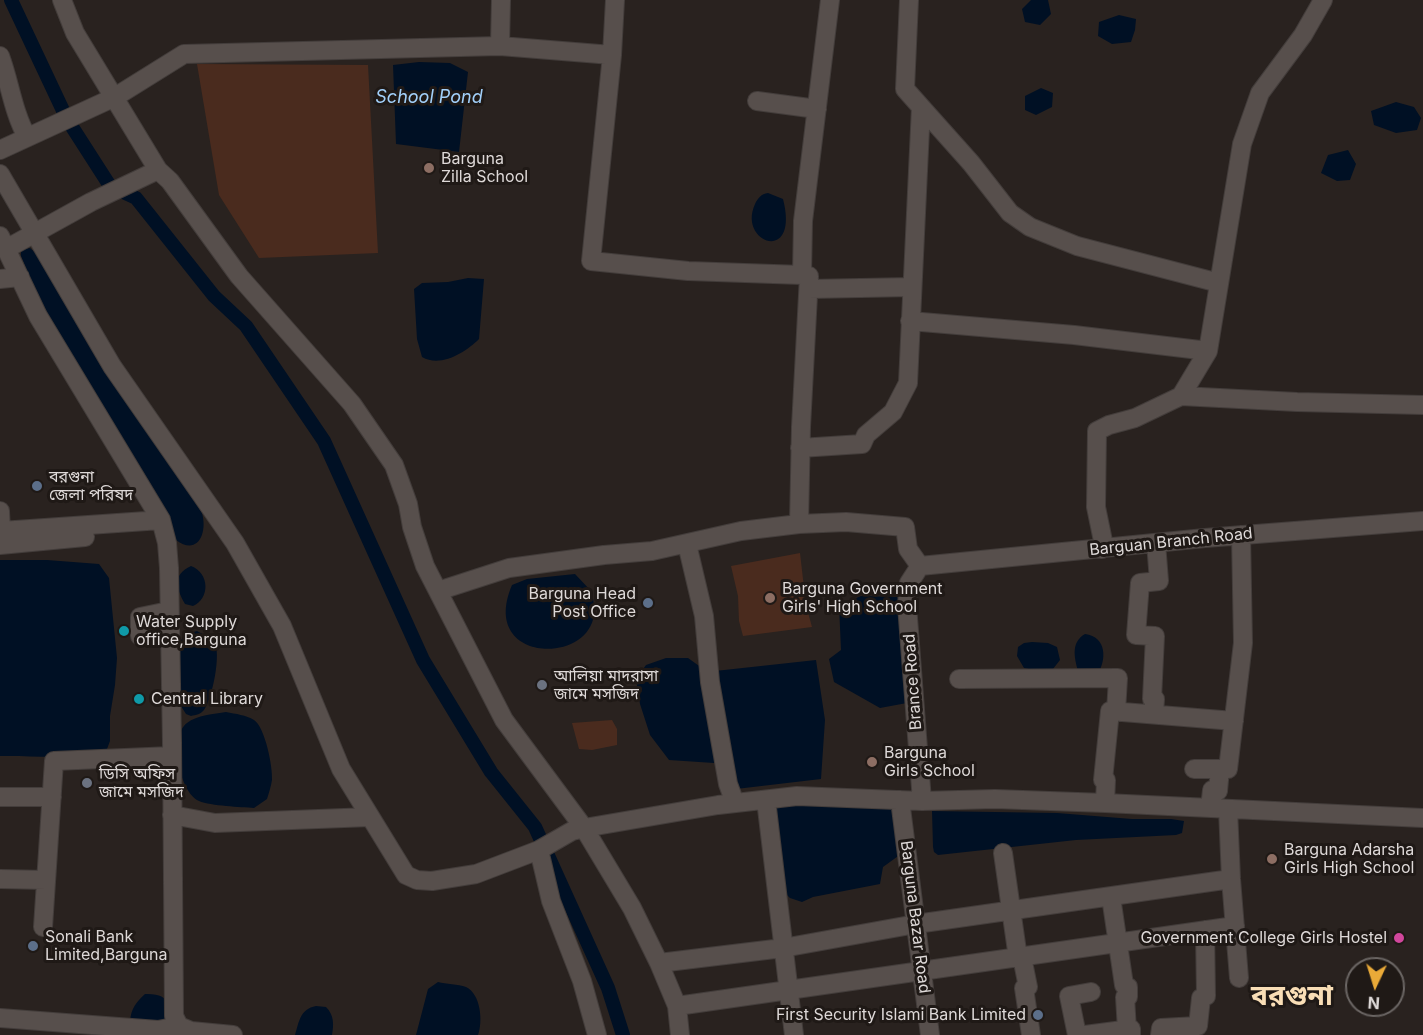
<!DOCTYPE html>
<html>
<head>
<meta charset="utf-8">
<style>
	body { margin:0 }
	#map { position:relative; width:1423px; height:1035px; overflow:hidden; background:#29221f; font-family:Inter,sans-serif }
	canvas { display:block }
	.north { position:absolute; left:1345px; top:957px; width:60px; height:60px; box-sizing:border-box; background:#1f1916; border:2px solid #6b6664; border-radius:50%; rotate:184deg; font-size:16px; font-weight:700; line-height:24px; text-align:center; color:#ded9d8 }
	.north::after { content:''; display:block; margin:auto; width:21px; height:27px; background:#eaaa38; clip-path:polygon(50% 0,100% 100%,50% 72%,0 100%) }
</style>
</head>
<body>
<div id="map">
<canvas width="1423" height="1035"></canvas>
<div class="north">N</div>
</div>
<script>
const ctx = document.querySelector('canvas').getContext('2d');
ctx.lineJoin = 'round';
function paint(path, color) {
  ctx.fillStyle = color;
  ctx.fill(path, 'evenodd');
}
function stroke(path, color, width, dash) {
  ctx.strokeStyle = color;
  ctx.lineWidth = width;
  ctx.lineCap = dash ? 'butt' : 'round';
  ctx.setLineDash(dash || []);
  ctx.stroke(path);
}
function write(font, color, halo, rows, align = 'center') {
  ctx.font = font + ' Inter,"Noto Sans Bengali",sans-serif';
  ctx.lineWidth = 6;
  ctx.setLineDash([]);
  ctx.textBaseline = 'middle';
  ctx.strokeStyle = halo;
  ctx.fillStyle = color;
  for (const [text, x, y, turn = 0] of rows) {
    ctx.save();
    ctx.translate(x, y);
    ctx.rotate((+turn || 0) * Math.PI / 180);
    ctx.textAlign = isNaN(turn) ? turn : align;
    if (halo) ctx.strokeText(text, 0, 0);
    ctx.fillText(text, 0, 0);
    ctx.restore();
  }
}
paint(new Path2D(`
	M197,64l171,1 10,188 -119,5 -40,-63z
	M800,553l6,52 6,22 -69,9 -4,-15 -1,-25 -7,-30z
	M612,720l5,9v16l-25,5 -13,-1 -7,-26z`), '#4a2b1e');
paint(new Path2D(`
	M1031,0h17l3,14 -11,11 -15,-3 -3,-13z
	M1119,15l17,4 -1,11 -4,12 -19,2 -14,-8 1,-14z
	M419,62l31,1 18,9 -9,80 -63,-8 -3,-79z
	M1041,88l12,5 -1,14 -16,8 -11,-5v-14z
	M1396,102l18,5 7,11 -4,12 -21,3 -22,-8 -3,-14z
	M1348,150l8,14 -6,16 -13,1 -16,-8 7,-18z
	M768,193l15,6c17,66 -46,44 -28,5 3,-6 6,-10 13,-11z
	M30,248l8,7 164,258c6,21 -5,43 -26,27l-79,-132 -64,-122 -12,-30v-6z
	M468,278l16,1 -5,60c-13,13 -38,29 -57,18l-5,-18 -3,-50 8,-6 26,-1z
	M0,560h47l52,4 10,14 8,80 -2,27 -5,31v25l-3,8c-30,12 -74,6 -107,7z
	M191,566c19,7 19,33 2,40l-8,-2c-9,-16 -13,-29 6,-38z
	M575,574l17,18c1,7 3,16 2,23 -7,51 -115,47 -82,-30l15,-6z
	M861,596l36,1 5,5 5,101 -27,5 -46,-26 -5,-23 12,-9 -2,-45z
	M197,631c5,3 13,6 17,10 8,12 -2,58 -10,69 -3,4 -8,5 -13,6l-5,-2 -7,-11 -2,-55 7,-13z
	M1085,634c22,3 22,26 12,41l-19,-4c-4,-14 -7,-29 7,-37z
	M1032,642l16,1 9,4 3,13 -7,9 -19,1 -10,-2 -7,-12 1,-9 6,-4z
	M666,658h22l14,10 14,83 -2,12 -45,-3 -19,-25 -10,-31 -4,-25 10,-14z
	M816,660l9,60 -4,59 -85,10 -21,-118z
	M226,712c10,2 20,3 28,8 11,7 19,47 18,60 -1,6 -3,13 -5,19l-13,9c-13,-1 -43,-2 -55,-7 -20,-9 -30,-65 -12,-78 10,-8 27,-9 39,-11z
	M778,802l113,1 10,51 -18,13 -3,17 -67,13 -11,5 -12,-4 -6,-6 -8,-82z
	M932,811l125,2 75,6h39l13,2 -2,12 -6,2 -100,5 -138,15 -4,-3 -1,-5z
	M438,982c8,2 20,2 28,5 15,7 17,35 12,48h-62l12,-46z
	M145,994c28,-1 24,14 21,35l-36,-8c1,-12 6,-19 15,-27z
	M316,1006l10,1c8,8 8,17 6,28h-37c4,-13 5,-26 21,-29z`), '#001024');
stroke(new Path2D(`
	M11,0l56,119 43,67 26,12 78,98 32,30 78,115 99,219 68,112 44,55 73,161 15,47`), '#001024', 14);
const minor = new Path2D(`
	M501,0l-1,46 112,9
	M615,0l-3,55 -21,206 97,10 114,4 1,-54 27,-221
	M0,56c10,27 13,56 27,81
	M757,101l60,8
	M921,107l50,56 39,50 20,14 47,19 142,37
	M0,150l115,-53 69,-43 316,-8
	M158,170l12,11 69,95 113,128 42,61 14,39 4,23 13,39 79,154 80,108 48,80 27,55 18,43 3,29
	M0,174l112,192 123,177 47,83 59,143 65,106 11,5 15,1 44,-7 63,-24 33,-19 12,-3 134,-23 79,-9 125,5 73,-2 110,4 318,15
	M0,236l38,80 123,204 6,23 2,25 3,175 2,273 5,10 12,5 42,4
	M6,249l85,-47 67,-32 -83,-137 -13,-33
	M0,279l20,-2
	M809,289l103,-2
	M910,321l164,14 134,16
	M1181,396l116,6 126,3
	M800,448l62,-4 4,-9 27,-23 15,-29 13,-276 -16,-18 4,-89
	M0,511l1,20 160,-11
	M799,524l2,-97 8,-151 -7,-1
	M687,544l17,72 6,66 18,102 7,19
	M0,545l85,-8
	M1102,549l1,-8 -7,-34 1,-76 12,-6 26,-7 46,-22 27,-45 34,-207 18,-51 43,-58 20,-35
	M920,566l285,-28 218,-17
	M920,566l-11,17 -2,22 15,196
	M438,591l71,-23 95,-13 48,-4 89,-20 58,-7 47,-2 59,5 3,22 12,17
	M140,636v-19l29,-6
	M959,679l159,-1 -2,34
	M1154,714l1,-15h-3l3,-63 -19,-1 4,-52 19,-2 -3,-38
	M1194,769h34l15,-126 -2,-108
	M0,797h52
	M766,800l28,235
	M900,800l30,235
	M1105,803l1,-23h-3l7,-69 124,10
	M1210,808l2,-18 6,1 2,-22
	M1228,809l3,70 8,99
	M172,815l43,8 155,-6
	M539,850l12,51 31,80 15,54
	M1003,853l15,105
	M0,879l46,1
	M1111,897l13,88 4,2v10h-3l2,33
	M43,927l11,-166 118,-5
	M1022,957l6,30 -4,1 7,47
	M659,963l124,-15 133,-24 315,-45
	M677,1006l558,-80
	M0,1018l158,12 21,-4
	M1077,1035l-8,-39 22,-4
	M1085,1035l46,-6v6
	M1160,1035l1,-7 37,-2 3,-28 5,-2 -1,-66`);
stroke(minor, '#433d3b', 20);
stroke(minor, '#574f4c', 18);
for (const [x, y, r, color] of [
	[429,168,6,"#8d6e63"],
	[37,486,6,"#5c6f8a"],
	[770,598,6,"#8d6e63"],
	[648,603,6,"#5c6f8a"],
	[124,631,6,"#0f9aa8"],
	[542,685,6,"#6b7280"],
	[139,699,6,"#0f9aa8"],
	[872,762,6,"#8d6e63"],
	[87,783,6,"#6b7280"],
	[1272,859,6,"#8d6e63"],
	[1399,938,6,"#d1479c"],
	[33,946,6,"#5c6f8a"],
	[1038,1015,6,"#5c6f8a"]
]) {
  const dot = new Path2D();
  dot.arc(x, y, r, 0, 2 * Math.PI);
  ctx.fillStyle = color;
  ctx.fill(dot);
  stroke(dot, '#1f1916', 2);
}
write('16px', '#ded9d8', '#1f1916', [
	["Barguna",441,159],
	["Zilla School",441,177],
	["বরগুনা",49,477],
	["জেলা পরিষদ",49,495],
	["Barguna Government",782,589],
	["Girls' High School",782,607],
	["Barguna Head",636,594,"right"],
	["Post Office",636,612,"right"],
	["Water Supply",136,622],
	["office,Barguna",136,640],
	["আলিয়া মাদরাসা",554,676],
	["জামে মসজিদ",554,694],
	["Central Library",151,699],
	["Barguna",884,753],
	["Girls School",884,771],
	["ডিসি অফিস",99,774],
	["জামে মসজিদ",99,792],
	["Barguna Adarsha",1284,850],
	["Girls High School",1284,868],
	["Sonali Bank",45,937],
	["Limited,Barguna",45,955],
	["Government College Girls Hostel",1387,938,"right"],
	["First Security Islami Bank Limited",1026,1015,"right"]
], 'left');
write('16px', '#ded9d8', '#1f1916', [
	["Barguan Branch Road",1171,542,-6],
	["Brance Road",913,682,-94],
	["Barguna Bazar Road",915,917,83]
]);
write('italic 18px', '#a2d0fa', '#1f1916', [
	["School Pond",429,98]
]);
write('bold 28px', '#f9deb6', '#1f1916', [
	["বরগুনা",1292,997]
]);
</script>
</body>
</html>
